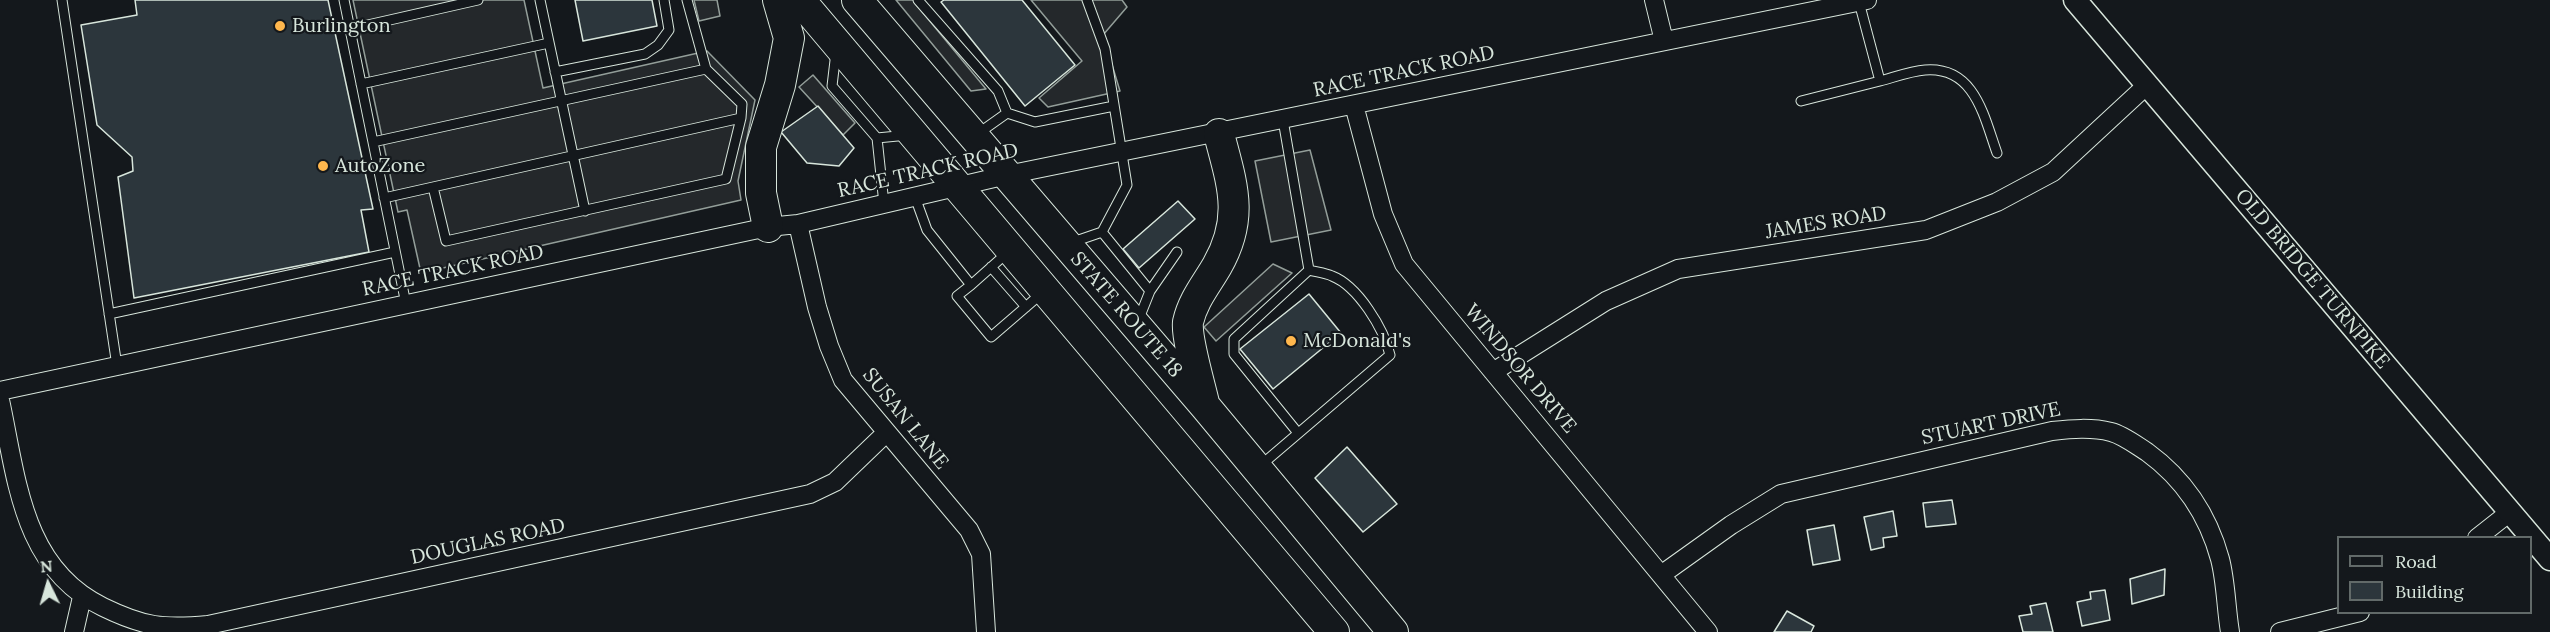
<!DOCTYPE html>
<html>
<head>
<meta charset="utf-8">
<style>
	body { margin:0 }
	#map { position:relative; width:2550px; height:632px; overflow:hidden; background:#14181c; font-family:Lora,serif }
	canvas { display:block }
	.legend { position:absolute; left:2337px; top:536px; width:195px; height:78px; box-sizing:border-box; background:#14181c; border:2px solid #626a69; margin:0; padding:8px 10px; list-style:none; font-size:18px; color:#d8e6dc }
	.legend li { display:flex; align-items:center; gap:12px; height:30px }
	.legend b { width:30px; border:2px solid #626a69 }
	.north { position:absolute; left:18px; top:554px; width:60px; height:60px; -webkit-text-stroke:4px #14181c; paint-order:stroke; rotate:355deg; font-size:16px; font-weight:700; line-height:24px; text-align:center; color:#d8e6dc }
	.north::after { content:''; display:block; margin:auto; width:21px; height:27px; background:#d8e6dc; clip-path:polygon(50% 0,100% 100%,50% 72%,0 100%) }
</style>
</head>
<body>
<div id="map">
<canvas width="2550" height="632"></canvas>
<ul class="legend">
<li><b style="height:8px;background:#14181c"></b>Road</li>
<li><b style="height:16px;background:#2c363c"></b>Building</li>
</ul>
<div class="north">N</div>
</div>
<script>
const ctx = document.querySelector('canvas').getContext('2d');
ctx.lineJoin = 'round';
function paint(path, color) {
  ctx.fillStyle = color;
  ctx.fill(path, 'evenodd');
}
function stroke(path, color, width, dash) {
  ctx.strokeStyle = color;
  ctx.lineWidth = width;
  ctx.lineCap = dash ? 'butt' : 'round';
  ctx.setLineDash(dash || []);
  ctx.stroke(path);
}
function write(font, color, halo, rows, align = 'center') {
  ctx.font = font + ' Lora,serif';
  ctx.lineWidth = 4.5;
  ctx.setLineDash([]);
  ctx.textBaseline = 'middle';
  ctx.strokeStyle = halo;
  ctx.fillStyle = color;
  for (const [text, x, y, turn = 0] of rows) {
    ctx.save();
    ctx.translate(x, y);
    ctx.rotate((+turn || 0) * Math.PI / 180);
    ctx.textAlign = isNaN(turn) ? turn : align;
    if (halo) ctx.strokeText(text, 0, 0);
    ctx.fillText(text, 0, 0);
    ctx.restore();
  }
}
const parking = new Path2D(`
	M353,0h171l19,88 164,-37 48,49 -17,81 3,19 -320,73 -14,-63 -9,2z
	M694,0h23l3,16 -21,5z
	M896,0h21l-3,2 72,87 -15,2z
	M1031,0h91l5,7 -24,28 17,56 -72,16 -9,-9 43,-37z
	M813,75l42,48 -12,12 -44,-48z
	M1310,150l21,80 -60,12 -16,-81z
	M1273,264l19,9 -76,68 -12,-14z`);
paint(parking, '#24282b');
stroke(parking, '#939e99', 1.5);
const building = new Path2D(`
	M135,0h193l45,209 -12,1 8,42 -235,46 -16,-121 15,-6 -1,-14 -35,-32 -16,-100 56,-10z
	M575,0h77l5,26 -74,15z
	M944,0h78l53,65 -50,41 -84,-104z
	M818,106l36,42 -15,18 -32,-3 -26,-31z
	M1178,201l17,18 -56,49 -16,-19z
	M1309,294l32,39 -68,56 -33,-40z
	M1347,447l50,57 -34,28 -48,-54z
	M1952,500l4,24 -30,3 -3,-24z
	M1893,511l4,25 -14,2 1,9 -13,3 -7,-33z
	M1834,525l6,35 -27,5 -6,-35z
	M2165,569l-1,26 -32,9 -2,-25z
	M2105,590l5,30 -28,6 -5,-24 14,-3 -1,-7z
	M2046,603l7,29h-30l-4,-16 13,-2 -2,-8z
	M1787,611l27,15 -3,6h-37z`);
paint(building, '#2c363c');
stroke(building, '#d8e6dc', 1.5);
const service = new Path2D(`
	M62,0l55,366
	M344,0l62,304
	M540,0l45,211
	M687,0l19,69 36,35 -1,14
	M918,0l80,91 9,22 28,9 79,-16
	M1087,0l18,49 22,136 -25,47
	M350,29l128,-29
	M836,52l-4,34 45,52 7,66
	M555,72l90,-18 13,-9 11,-15 -5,-30
	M1880,81c15,-4 31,-10 45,-11 50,-4 59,47 72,83
	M361,84l188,-41
	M1801,101l79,-20 -21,-79
	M976,135l31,-22
	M877,138l31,-3
	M373,142l333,-73
	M915,197l12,33 44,55 36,-32
	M384,198l357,-80 -15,61 -280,62 -13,-54
	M1070,243l32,-11 48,59 -12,30
	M991,267l35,40
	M971,285l-14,11 34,41 51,-44
	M1150,291l27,-39
	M109,314l286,-62
	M1298,433l-64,-79v-15l75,-69
	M1260,466l130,-111c-6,-26 -32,-69 -58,-79 -7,-3 -16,-4 -23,-6l-26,-150`);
const minor = new Path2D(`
	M1654,0l10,41
	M1354,105l29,109 21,50 304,368
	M798,224l19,83 12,39 14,34 126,150 12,24 5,78
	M1493,372l113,-71 72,-32 248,-39 71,-28 56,-30 94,-87
	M0,391l768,-164 30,-3 209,-49 860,-175
	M0,400c17,79 22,168 103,207 41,20 60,22 105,18l602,-131 25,-12 51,-49
	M2477,538l33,-26
	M1661,575l70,-50 50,-31 271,-63c19,-2 39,-4 59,1 12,3 25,13 36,20 37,27 61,63 73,107 6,23 6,49 10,73
	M74,632l8,-35
	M2280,632l80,-20`);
const tertiary = new Path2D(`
	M2075,0l475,559`);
const trunk = new Path2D(`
	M800,0l534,632
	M857,0l348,406 188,226
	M768,227l-7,-34v-46l19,-62 9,-47 -11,-38
	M1204,403c-4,-18 -18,-65 -16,-81 5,-22 18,-37 29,-56 28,-49 15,-82 2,-132`);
stroke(service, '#d8e6dc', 11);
stroke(minor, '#d8e6dc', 20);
stroke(tertiary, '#d8e6dc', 25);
stroke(trunk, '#d8e6dc', 32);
stroke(service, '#14181c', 9);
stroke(minor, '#14181c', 18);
stroke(tertiary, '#14181c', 22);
stroke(trunk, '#14181c', 30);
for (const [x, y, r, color] of [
	[280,26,6,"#ffb74d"],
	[323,166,6,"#ffb74d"],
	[1291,341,6,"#ffb74d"]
]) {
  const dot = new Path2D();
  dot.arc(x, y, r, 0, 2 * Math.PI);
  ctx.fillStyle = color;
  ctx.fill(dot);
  stroke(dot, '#14181c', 2);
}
write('20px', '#d8e6dc', '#14181c', [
	["Burlington",292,26],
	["AutoZone",335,166],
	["McDonald's",1303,341]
], 'left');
write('20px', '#d8e6dc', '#14181c', [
	["RACE TRACK ROAD",1404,72,-12],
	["RACE TRACK ROAD",928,171,-13],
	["JAMES ROAD",1826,223,-9],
	["RACE TRACK ROAD",453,271,-12],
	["OLD BRIDGE TURNPIKE",2312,279,50],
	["STATE ROUTE 18",1126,315,49],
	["WINDSOR DRIVE",1520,369,50],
	["SUSAN LANE",905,419,51],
	["STUART DRIVE",1991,424,-12],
	["DOUGLAS ROAD",488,542,-12]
]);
</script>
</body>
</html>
